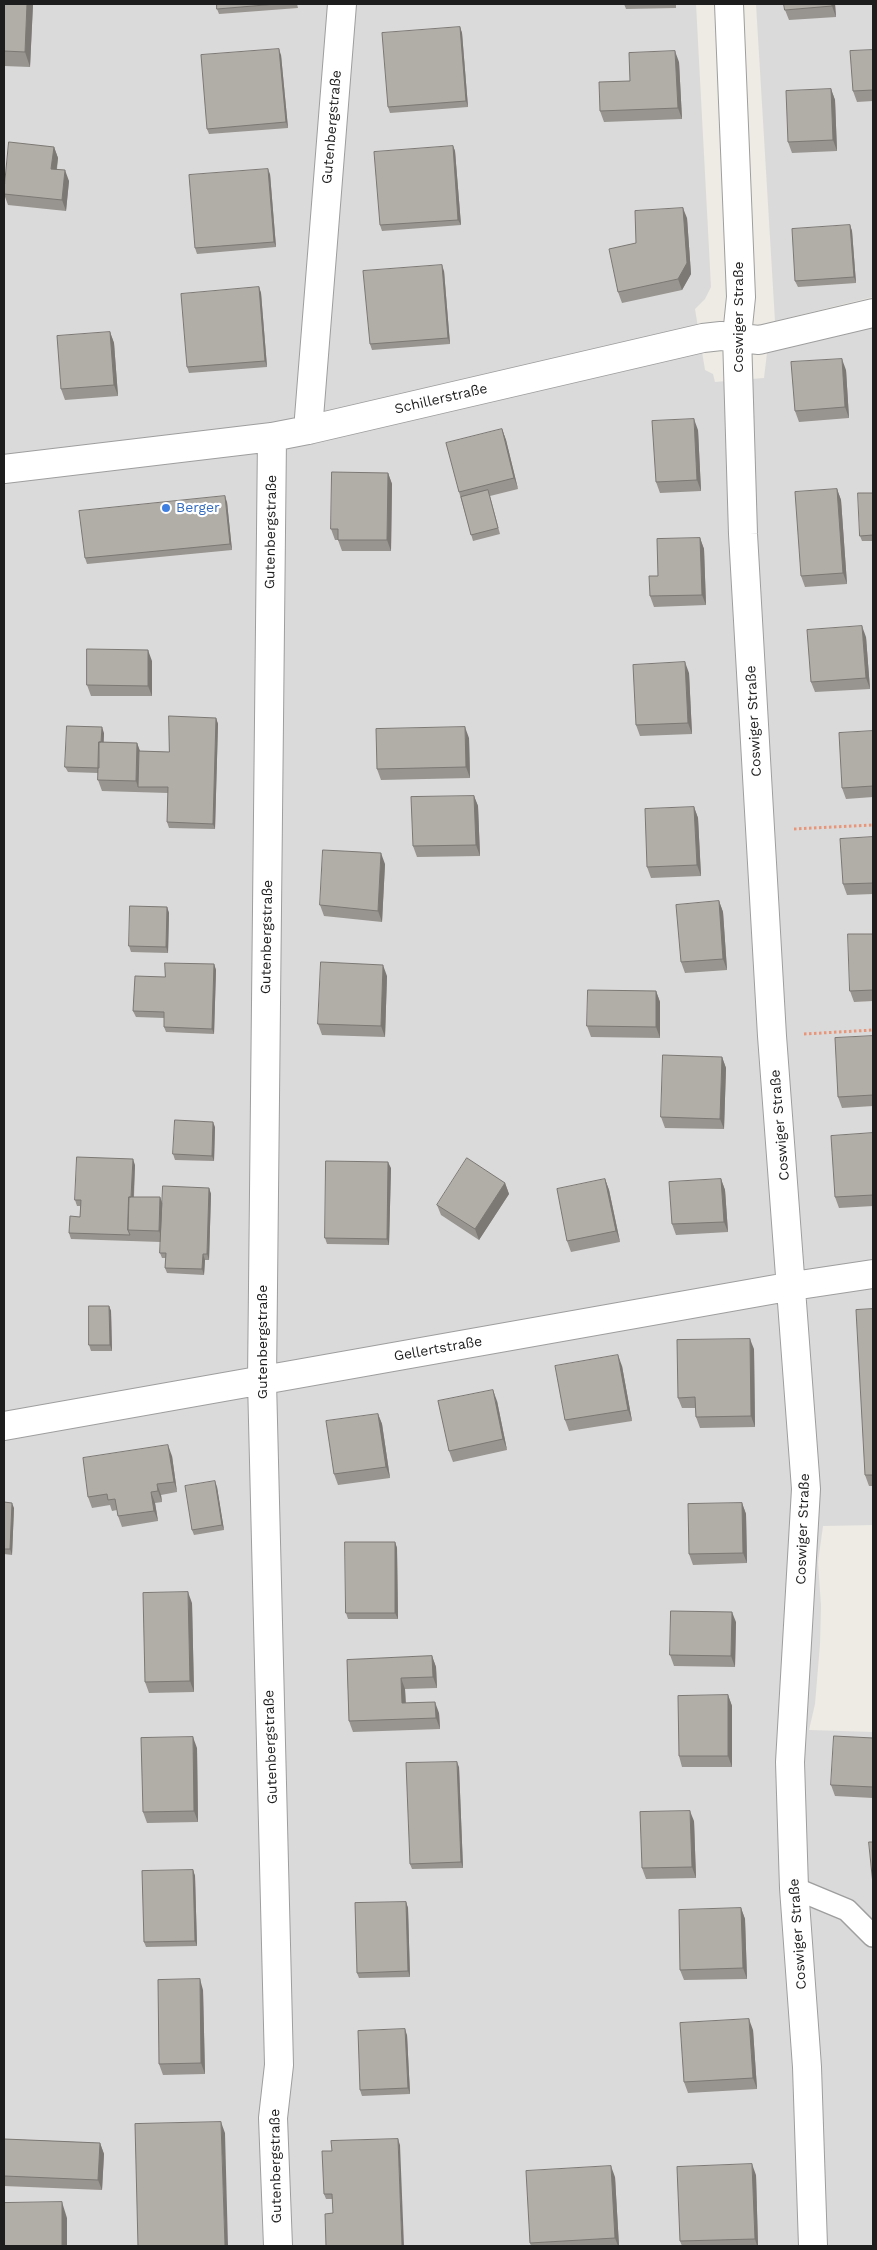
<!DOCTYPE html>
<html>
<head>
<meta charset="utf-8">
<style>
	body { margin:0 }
	#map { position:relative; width:877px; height:2250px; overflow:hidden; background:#edebe4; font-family:"Work Sans",sans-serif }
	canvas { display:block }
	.frame { position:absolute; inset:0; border:5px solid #1d1d1d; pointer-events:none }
</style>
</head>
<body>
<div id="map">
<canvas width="877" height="2250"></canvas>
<div class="frame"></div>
</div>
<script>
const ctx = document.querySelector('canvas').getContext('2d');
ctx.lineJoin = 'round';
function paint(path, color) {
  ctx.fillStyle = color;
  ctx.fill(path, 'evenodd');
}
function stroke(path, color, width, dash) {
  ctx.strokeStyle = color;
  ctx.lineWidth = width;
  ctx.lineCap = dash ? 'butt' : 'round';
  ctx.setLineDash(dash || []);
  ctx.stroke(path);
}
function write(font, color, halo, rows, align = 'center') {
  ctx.font = font + ' "Work Sans",sans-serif';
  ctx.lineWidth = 4.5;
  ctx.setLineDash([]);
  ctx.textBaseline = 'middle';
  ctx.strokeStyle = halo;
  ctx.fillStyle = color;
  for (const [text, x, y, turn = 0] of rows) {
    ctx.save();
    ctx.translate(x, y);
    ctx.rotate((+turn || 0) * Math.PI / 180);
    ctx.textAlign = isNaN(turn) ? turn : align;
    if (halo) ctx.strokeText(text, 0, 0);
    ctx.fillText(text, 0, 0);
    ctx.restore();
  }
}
paint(new Path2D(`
	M4,4h692l15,283 -6,12 -10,10 10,61 8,4 2,8 49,-4 3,-25 10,-6 96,-23v1201l-50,1 -5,36 3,44 -1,38 -5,60 -6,26 64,2v514h-869z
	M756,4h117v293l-98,24z`), '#dbdada');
const service = new Path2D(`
	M794,1888l53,22 26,26`);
const minor = new Path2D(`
	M729,4l12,293 -4,39 6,198 29,502 34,453 -16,273 4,126 13,179 6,179
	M308,430l34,-426
	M272,437l-10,944 17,684 -6,53 5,128
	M4,469l268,-32 36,-7 395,-92 18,-2 38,4 114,-27
	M4,1426l789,-140 80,-12`);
stroke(service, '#9e9e9e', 24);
stroke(minor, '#9e9e9e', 30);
stroke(new Path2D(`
	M794,829l79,-4
	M804,1034l69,-4`), '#e7967a', 3, [2.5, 2.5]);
stroke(service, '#fff', 21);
stroke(minor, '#fff', 28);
paint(new Path2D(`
	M4,4h29l-3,63 -26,-1z
	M217,4h80l1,4 -79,6 -2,-5z
	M624,4h52v4l-50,1z
	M835,4l1,13 -47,3 -4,-10z
	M460,27l2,6 6,74 -78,6 -2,-6z
	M873,50v51l-16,1 -4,-11z
	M281,55l7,73 -79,6 -2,-5z
	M679,62l3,57 -78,3 -4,-11 30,-30z
	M831,89l4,11 2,51 -45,2 -4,-11z
	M453,146l2,5 6,74 -79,6 -2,-6z
	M54,147l4,11 -1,11 12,12 -3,30 -58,-6 -4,-11z
	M270,174l6,73 -79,7 -2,-6z
	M687,218l4,56 -9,16 -60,13 -4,-11 18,-49z
	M850,225l2,6 4,52 -58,4 -3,-6z
	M444,271l6,73 -78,6 -2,-6z
	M259,287l2,6 6,74 -78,6 -2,-6z
	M110,332l4,11 4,53 -53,4 -4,-11z
	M846,370l3,48 -50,4 -4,-11z
	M502,429l4,11 12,49 -28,7 10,38 -27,7 -14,-49z
	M698,430l3,61 -41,2 -4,-11z
	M388,473l4,11 -1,67h-49l-4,-11h-3l-4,-11z
	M837,489l4,11 6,84 -42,3 -4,-11z
	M873,493v48h-11l-2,-5z
	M227,502l5,48 -145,14 -2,-6z
	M700,538l4,11 2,56 -52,2 -4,-11 8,-20z
	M866,637l4,52 -55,3 -4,-10z
	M152,661v35h-61l-4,-11z
	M689,673l3,61 -52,2 -4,-11z
	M216,718l2,6 -3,105 -46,-1 -2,-6 1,-29 -66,-2 -4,-11v-7l-30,-1 -3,-5 39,-34 -1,9 34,1 3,8 29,1z
	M873,731v66l-27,2 -4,-11z
	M469,738l1,40 -89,2 -4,-11z
	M474,796l4,10 2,50 -63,1 -4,-11z
	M694,807l4,11 3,58 -50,2 -4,-11z
	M873,837v57l-26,1 -4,-11z
	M385,864l-3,58 -58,-6 -4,-11z
	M719,901l4,11 4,58 -42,3 -4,-11z
	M167,907l2,6 -1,40 -37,-1 -2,-6z
	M873,934v67l-19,1 -4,-11z
	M214,964l2,6 -2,64 -48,-2 -2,-5v-9l-28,-1 -3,-6z
	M387,976l-2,61 -63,-2 -4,-11z
	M656,991l4,11v36l-69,-1 -4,-11z
	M873,1036v70l-31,2 -4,-11z
	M722,1057l4,11 -2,61 -59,-1 -4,-11z
	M215,1127l-1,34 -39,-1 -2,-6z
	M873,1133v73l-34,2 -4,-11z
	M135,1165l-1,32h26l2,6 47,-15 2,6 -2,66h-4l-1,15 -37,-2 -2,-5 1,-10h-4l-2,-5 1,-11 -90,-3 -2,-6 11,-16v-11h-3l-2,-6z
	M391,1168l-2,77 -62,-1 -2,-6z
	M605,1179l4,11 11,52 -49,10 -4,-11z
	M721,1179l4,11 3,42 -52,3 -4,-11z
	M505,1183l4,11 -30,46 -38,-25 -4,-10z
	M109,1306l2,5 1,40h-21l-2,-6z
	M873,1309v177h-4l-4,-11z
	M754,1349l1,78 -55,1 -4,-11 -1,-9h-13l-4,-10z
	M622,1366l10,55 -63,10 -4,-11z
	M497,1401l10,49 -54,12 -4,-11z
	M378,1414l4,10 8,54 -52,7 -4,-11z
	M172,1456l5,36 -16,3 1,7 -7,1 3,18 -36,6 -4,-11 -1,-6 -5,1 -2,-6 -18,3 -4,-11z
	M217,1487l7,43 -30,5 -2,-5z
	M4,1502l10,6 -2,47 -8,-1z
	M742,1503l4,11 1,49 -54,2 -4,-11z
	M395,1542l2,6 1,71h-50l-2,-6z
	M192,1603l2,89 -45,1 -4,-11z
	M736,1622l-1,45 -61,-1 -4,-11z
	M432,1656l4,11 1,21 -32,1 1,14 33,10 1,16 -87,3 -4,-11 -2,-61z
	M728,1695l4,11v61h-50l-3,-11z
	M873,1738v60l-38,-2 -4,-11z
	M197,1748l1,74 -51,1 -4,-11z
	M459,1767l4,101 -51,1 -2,-5z
	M694,1821l2,57 -50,1 -4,-11z
	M193,1870l2,6 2,70 -51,1 -2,-5z
	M406,1902l2,6 2,69 -51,1 -2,-5z
	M741,1908l4,11 2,60 -63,1 -4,-10z
	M203,1990l2,84 -42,1 -4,-11z
	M753,2030l4,59 -69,4 -4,-11z
	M407,2035l3,59 -48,2 -2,-6z
	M4,2139l96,4 4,11 -2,36 -98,-4z
	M400,2145l-67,68v-14h-7l-2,-5z
	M756,2175l2,71h-76l-2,-5z
	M615,2177l4,69h-88l-1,-3z`), '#989590');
paint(new Path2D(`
	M27,4h6l-3,63 -5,-15z
	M832,4h3l1,13 -4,-11z
	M460,27l2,6 6,74 -2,-6z
	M279,49l2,6 7,73 -2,-6z
	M675,51l4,11 3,57 -4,-11z
	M831,89l4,11 2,51 -4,-11z
	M453,146l2,5 6,74 -3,-5z
	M54,147l4,11 -3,22 -4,-11z
	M268,169l2,5 6,73 -2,-5z
	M65,170l4,11 -3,30 -4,-11z
	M683,208l4,10 4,56 -9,16 -4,-11z
	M850,225l2,6 4,52 -2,-6z
	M442,265l2,6 6,73 -2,-6z
	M259,287l2,6 6,74 -2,-6z
	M110,332l4,11 4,53 -4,-11z
	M842,359l4,11 3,48 -4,-11z
	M694,419l4,11 3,61 -4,-11z
	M502,429l4,11 12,49 -4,-11z
	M388,473l4,11 -1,67 -4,-11z
	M837,489l4,11 6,84 -4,-11z
	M225,496l2,6 5,48 -2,-6z
	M700,538l4,11 2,56 -4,-10z
	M862,626l4,11 4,52 -4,-11z
	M148,650l4,11v35l-4,-10z
	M685,662l4,11 3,61 -4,-11z
	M216,718l2,6 -3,105 -2,-5z
	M102,727l2,6 -1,40 -3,-5z
	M465,727l4,11 1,40 -4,-11z
	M137,743l4,11 -3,33 -2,-6z
	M474,796l4,10 2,50 -4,-11z
	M694,807l4,11 3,58 -4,-11z
	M381,853l4,11 -3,58 -4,-11z
	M719,901l4,11 4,58 -4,-11z
	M167,907l2,6 -1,40 -2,-6z
	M214,964l2,6 -2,64 -2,-5z
	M383,965l4,11 -2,61 -4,-11z
	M656,991l4,11v36l-4,-11z
	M722,1057l4,11 -2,61 -4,-10z
	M213,1122l2,5 -1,34 -2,-5z
	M133,1159l2,6 -3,65h-2z
	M388,1162l3,6 -2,77 -2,-6z
	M605,1179l4,11 11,52 -4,-11z
	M721,1179l4,11 3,42 -4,-10z
	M505,1183l4,11 -30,46 -4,-11z
	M209,1188l2,6 -2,66 -2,-6z
	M160,1197l4,11 -1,34 -4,-11z
	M203,1254l2,6 -1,15 -2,-6z
	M109,1306l2,5 1,40 -2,-6z
	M750,1339l4,10 1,78 -4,-11z
	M618,1355l4,11 10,55 -4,-11z
	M493,1390l4,11 10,49 -4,-11z
	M378,1414l4,10 8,54 -4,-11z
	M168,1445l4,11 5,36 -3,-10z
	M215,1481l2,6 7,43 -2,-5z
	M157,1484l4,11 1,7 -4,-11z
	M151,1492l4,11 3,18 -4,-10z
	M12,1503l2,5 -2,47 -2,-6z
	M742,1503l4,11 1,49 -4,-10z
	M395,1542l2,6 1,71 -3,-6z
	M188,1592l4,11 2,89 -4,-11z
	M732,1612l4,10 -1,45 -4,-11z
	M432,1656l4,11 1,21 -4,-11z
	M401,1678l4,11 1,25 -4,-11z
	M728,1695l4,11v61l-4,-11z
	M435,1702l4,11 1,16 -4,-11z
	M193,1737l4,11 1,74 -4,-11z
	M457,1762l2,5 4,101 -2,-6z
	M690,1811l4,10 2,57 -4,-11z
	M193,1870l2,6 2,70 -2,-5z
	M406,1902l2,6 2,69 -2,-6z
	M741,1908l4,11 2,60 -4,-11z
	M200,1979l3,11 2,84 -4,-11z
	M749,2019l4,11 4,59 -4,-11z
	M405,2029l2,6 3,59 -2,-6z
	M221,2122l4,11 3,113h-3z
	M398,2139l2,6 4,101h-2z
	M100,2143l4,11 -2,36 -4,-10z
	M752,2164l4,11 2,71h-1l-2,-7z
	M611,2166l4,11 4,69h-1l-3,-8z
	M62,2202l5,16v28h-5z`), '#7c7975');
const building = new Path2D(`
	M4,4h23l-2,48 -21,-1z
	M217,4h60l-60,5z
	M784,4h48v2l-47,4z
	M460,27l6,74 -78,6 -6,-74z
	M279,49l7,73 -79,7 -6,-74z
	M873,50v40l-20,1 -3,-40z
	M675,51l3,57 -78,3 -1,-29 31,-1 -1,-28z
	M831,89l2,51 -45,2 -2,-51z
	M9,142l45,5 -3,22 14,1 -3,30 -58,-6z
	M453,146l5,74 -78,5 -6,-73z
	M268,169l6,73 -79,6 -6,-73z
	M683,208l4,55 -9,16 -60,13 -9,-43 27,-6 -1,-32z
	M850,225l4,52 -59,4 -3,-52z
	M442,265l6,73 -78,6 -7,-73z
	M259,287l6,74 -78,6 -6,-73z
	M110,332l4,53 -53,4 -4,-53z
	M842,359l3,48 -50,4 -4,-49z
	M694,419l3,61 -41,2 -4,-61z
	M502,429l12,49 -55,14 -13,-49z
	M332,472l56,1 -1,67h-49v-11h-7z
	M837,489l6,84 -42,3 -6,-84z
	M488,490l10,38 -27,7 -10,-38z
	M858,493h15v42l-13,1z
	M225,496l5,48 -145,14 -6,-47z
	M700,538l2,57 -52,1 -1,-20h9l-1,-37z
	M862,626l4,52 -55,4 -4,-52z
	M87,649l61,1v36l-61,-1z
	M685,662l3,61 -52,2 -3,-60z
	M169,716l47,2 -3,106 -46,-2 1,-35h-30l1,-36 30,1z
	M67,726l35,1 -1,15h-2v26l-34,-1z
	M465,727l1,40 -89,2 -1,-40z
	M873,731v55l-31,2 -3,-55z
	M99,742l38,1 -1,38 -38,-1z
	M474,796l2,49 -63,1 -2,-49z
	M694,807l3,58 -50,2 -2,-58z
	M873,837v46l-30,1 -3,-45z
	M323,850l58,3 -3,58 -58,-6z
	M719,901l4,58 -42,3 -5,-57z
	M130,906l37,1 -1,40 -37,-1z
	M848,934h25v56l-23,1z
	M321,962l62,3 -2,61 -63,-2z
	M165,963l49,1 -2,65 -48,-2v-15l-31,-1 2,-35 30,1z
	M588,990l68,1v36l-69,-1z
	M873,1036v59l-35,2 -3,-59z
	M663,1055l59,2 -2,62 -59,-2z
	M175,1120l38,2 -1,34 -39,-2z
	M873,1133v62l-38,2 -4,-61z
	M77,1157l56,2 -2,38h-2l-1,33 2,5 -61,-2 1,-17 10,1 1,-17h-6z
	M467,1158l38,25 -30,46 -38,-24z
	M326,1161l62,1 -1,77 -62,-1z
	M605,1179l11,52 -49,10 -10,-52z
	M721,1179l3,43 -52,2 -3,-42z
	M163,1186l46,2 -2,66h-4l-1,15 -37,-1 1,-15h-6z
	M129,1197h31l-1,34 -31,-1z
	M89,1306h20l1,39h-21z
	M873,1309v166h-8l-9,-165z
	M750,1339l1,77 -55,1 -1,-20 -17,1 -1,-58z
	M618,1355l10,55 -63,10 -10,-54z
	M493,1390l10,49 -54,12 -11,-50z
	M378,1414l8,53 -52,7 -8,-53z
	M168,1445l6,37 -17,2 1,7 -7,1 3,19 -36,5 -3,-17 -7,1 -1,-6 -19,3 -5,-39z
	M215,1481l7,44 -30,5 -7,-44z
	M4,1502l8,1 -2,46h-6z
	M742,1503l1,50 -54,1 -1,-50z
	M345,1542h50v71h-49z
	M188,1592l2,89 -45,1 -2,-89z
	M671,1611l61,1 -1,44 -61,-1z
	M432,1656l1,21 -32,1 1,25 33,-1 1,16 -87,3 -2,-61z
	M728,1695v61h-49l-1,-60z
	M834,1736l39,2v49l-42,-2z
	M193,1737l1,74 -51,1 -2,-74z
	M457,1762l4,100 -51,2 -4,-101z
	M690,1811l2,56 -50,1 -2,-56z
	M869,1842h4v42z
	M193,1870l2,71 -51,1 -2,-71z
	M406,1902l2,69 -51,2 -2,-70z
	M741,1908l2,60 -63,2 -1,-60z
	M200,1979l1,84 -42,1 -1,-84z
	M749,2019l4,59 -69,4 -4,-59z
	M405,2029l3,59 -48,2 -2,-59z
	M221,2122l4,124h-87l-3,-122z
	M4,2139l96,4 -2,37 -94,-4z
	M398,2139l4,107h-76l-1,-32 8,-1 -1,-19h-8l-2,-43h10l-1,-10z
	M752,2164l3,75 -75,2 -3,-74z
	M611,2166l4,72 -85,5 -4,-72z
	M62,2202v44h-58v-43z`);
paint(building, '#b1ada7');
stroke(building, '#7c7975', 1);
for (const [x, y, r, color] of [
	[166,508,5,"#3f7fe0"]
]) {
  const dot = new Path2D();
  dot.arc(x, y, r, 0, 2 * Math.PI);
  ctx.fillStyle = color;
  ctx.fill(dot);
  stroke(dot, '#fff', 2);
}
write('14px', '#1d1d1d', '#fff', [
	["Gutenbergstraße",332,127,-85],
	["Coswiger Straße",739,317,-90],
	["Schillerstraße",441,399,-13],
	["Gutenbergstraße",271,532,-89],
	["Coswiger Straße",754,721,-93],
	["Gutenbergstraße",267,937,-89],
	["Coswiger Straße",780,1125,-95],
	["Gutenbergstraße",263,1342,-90],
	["Gellertstraße",438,1349,-10],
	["Coswiger Straße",803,1529,-88],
	["Gutenbergstraße",271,1747,-92],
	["Coswiger Straße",798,1934,-94],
	["Gutenbergstraße",276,2166,-91]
]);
write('14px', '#366cbe', '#fff', [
	["Berger",176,508]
], 'left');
</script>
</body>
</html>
